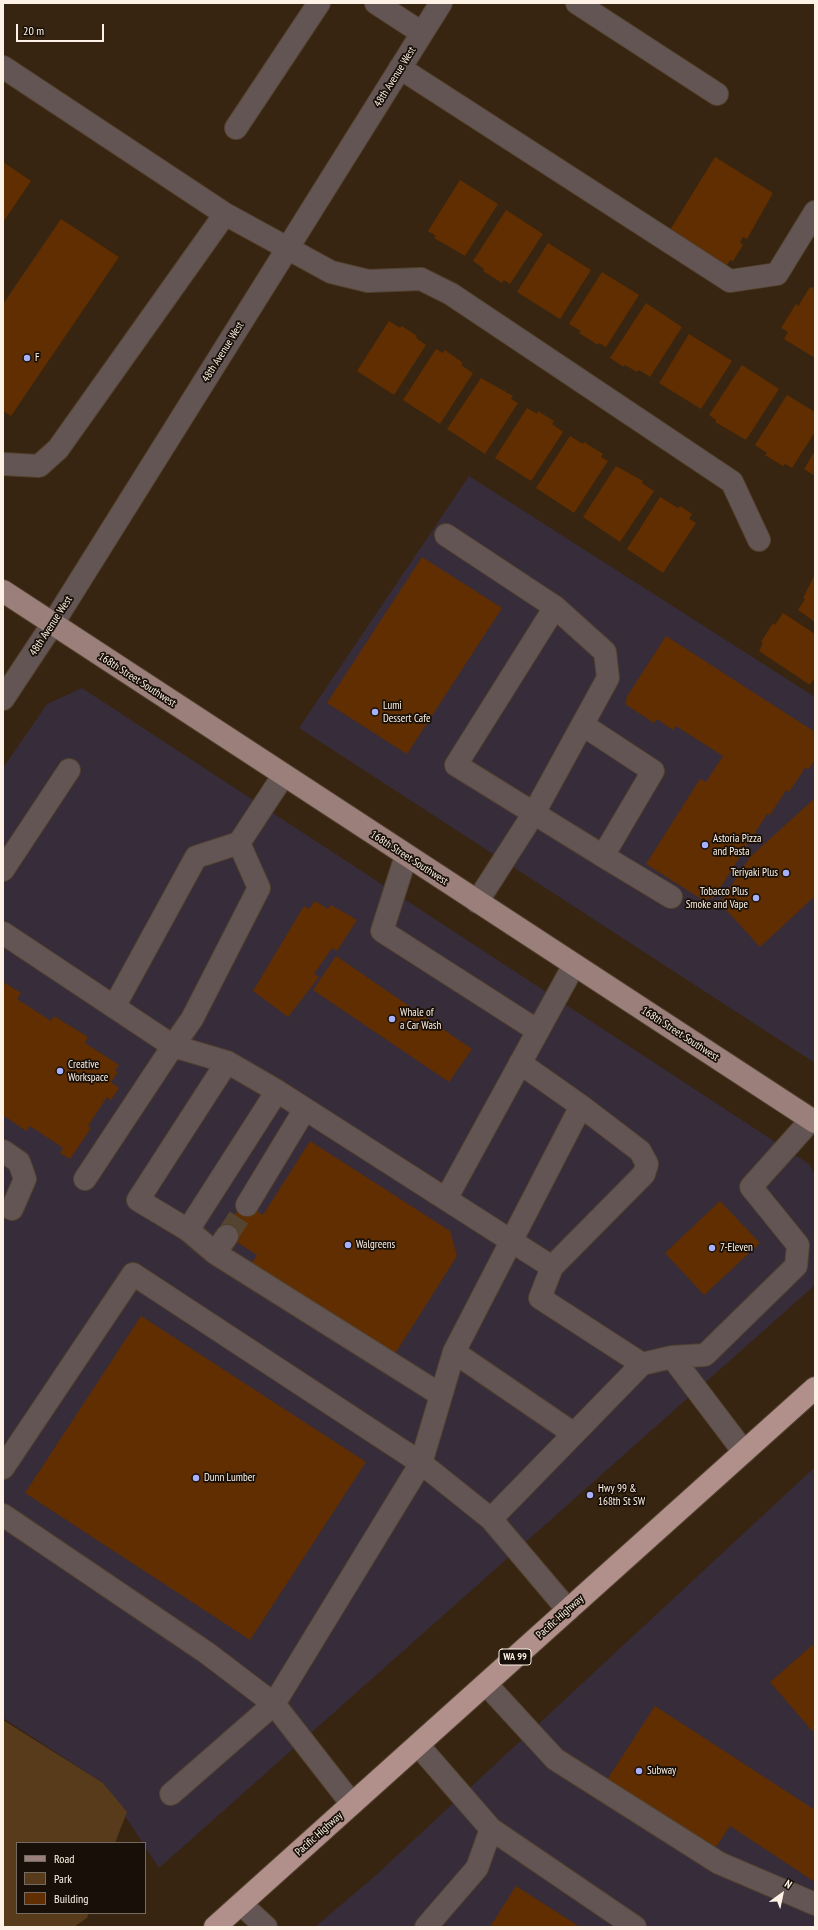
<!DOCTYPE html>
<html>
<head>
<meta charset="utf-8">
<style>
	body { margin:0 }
	#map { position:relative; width:818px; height:1930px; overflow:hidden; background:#372511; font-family:"PT Sans Narrow",sans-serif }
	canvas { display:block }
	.frame { position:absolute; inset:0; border:4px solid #fef2e6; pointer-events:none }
	.legend { position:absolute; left:16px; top:1842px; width:130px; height:72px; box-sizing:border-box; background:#181008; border:1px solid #746a61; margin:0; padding:5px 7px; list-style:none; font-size:12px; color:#fef2e6 }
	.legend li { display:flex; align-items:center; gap:8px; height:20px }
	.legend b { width:20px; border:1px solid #746a61 }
	.north { position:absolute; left:762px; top:1874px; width:40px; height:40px; -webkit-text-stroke:3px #181008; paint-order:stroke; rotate:33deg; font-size:11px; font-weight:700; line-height:16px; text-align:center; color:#fef2e6 }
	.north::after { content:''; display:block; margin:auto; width:14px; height:18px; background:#fef2e6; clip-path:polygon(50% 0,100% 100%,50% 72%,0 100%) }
	.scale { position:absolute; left:16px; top:24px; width:88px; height:18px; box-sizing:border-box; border:2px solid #fef2e6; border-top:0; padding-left:5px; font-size:12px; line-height:14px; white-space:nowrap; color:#fef2e6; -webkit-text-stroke:3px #181008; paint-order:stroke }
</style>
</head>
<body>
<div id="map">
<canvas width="818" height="1930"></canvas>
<div class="frame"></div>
<ul class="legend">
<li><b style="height:5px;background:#9b7f7b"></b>Road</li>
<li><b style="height:11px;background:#573b1b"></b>Park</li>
<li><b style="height:11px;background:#602e00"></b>Building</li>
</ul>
<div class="north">N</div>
<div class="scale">20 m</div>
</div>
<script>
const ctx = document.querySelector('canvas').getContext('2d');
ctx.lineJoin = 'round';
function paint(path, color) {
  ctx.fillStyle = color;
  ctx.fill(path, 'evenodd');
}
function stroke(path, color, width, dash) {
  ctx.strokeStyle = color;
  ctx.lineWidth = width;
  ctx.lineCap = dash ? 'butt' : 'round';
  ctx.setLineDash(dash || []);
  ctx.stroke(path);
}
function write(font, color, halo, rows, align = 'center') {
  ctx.font = font + ' "PT Sans Narrow",sans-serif';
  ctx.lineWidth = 3.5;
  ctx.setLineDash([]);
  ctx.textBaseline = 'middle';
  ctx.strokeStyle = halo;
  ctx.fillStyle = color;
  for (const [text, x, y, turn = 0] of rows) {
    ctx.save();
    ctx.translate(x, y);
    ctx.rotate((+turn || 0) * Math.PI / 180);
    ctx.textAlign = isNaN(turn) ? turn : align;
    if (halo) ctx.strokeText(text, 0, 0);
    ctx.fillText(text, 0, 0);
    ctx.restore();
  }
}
paint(new Path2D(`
	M469,476l346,221v366l-516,-335z
	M82,688l727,476 6,11v110l-656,583 -14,-21v-4h-2l-40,-60 -100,-65v-950l44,-64z
	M815,1467v460h-500l60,-51z`), '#372c3a');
paint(new Path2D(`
	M3,1720l100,63 24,29 -12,31h-98v70h72l-2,5 -13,9h-71z`), '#573b1b');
paint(new Path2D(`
	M715,157l58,36 -26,46 -4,-2 -3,5 3,3 -10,16 -3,-1 -3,5 -57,-35z
	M3,162l28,19 -28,41z
	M460,180l38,24 -33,52 -31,-18 2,-2 -8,-5z
	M506,210l37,24 -33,50 -6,-4 -2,3 -19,-12 1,-2 -11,-8z
	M61,219l58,38 -108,159 -8,-5v-107z
	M548,243l43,27 -31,49 -43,-27z
	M602,272l37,23 -33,52 -7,-4 -1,2 -19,-12 2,-2 -12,-7z
	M815,284v74l-31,-19 4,-7 -7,-4 15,-24 5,3 -2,-2 11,-18 3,1z
	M646,303l36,24 -32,50 -11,-7 -2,2 -12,-7 -1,2 -14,-9z
	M389,321l11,7 2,-2 15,10 -1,2 10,7 -32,50 -37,-24z
	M689,334l43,27 -31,48 -42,-26z
	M436,349l7,4 2,-3 18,13 -2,2 12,8 -33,51 -37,-24z
	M742,365l37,24 -33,51 -31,-18 1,-2 -7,-5z
	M481,378l32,18 -2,3 7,4 -33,51 -38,-25z
	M787,395l28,17v20l-23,36 -7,-4 -2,2 -18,-11 2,-2 -12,-8z
	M527,408l10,6 1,-3 16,10 -2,3 11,8 -32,49 -36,-23z
	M570,436l13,8 1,-2 19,12 -2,3 7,4 -34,52 -38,-25z
	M815,451v29l-2,-1 2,-3 -11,-7z
	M616,466l27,15 -1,2 12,8 -34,51 -37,-25z
	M660,497l18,11 2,-2 12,8 -3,5 7,4 -33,50 -36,-24z
	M422,557l80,51 -95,146 -80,-51z
	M815,574v48l-17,-12 7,-11 -2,-1z
	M783,613l32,21v43l-5,8 -51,-34 4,-8 -2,-1 12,-19 2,2z
	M666,636l149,96v28l-6,9 -4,-1 -16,24 -3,-2 -16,25 -3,-1 -54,85 -3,-2 -4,5 -60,-38 54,-85 6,3 17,-26 -47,-30 -3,4 -16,-11 -3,4 -29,-19 2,-5 -1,-1z
	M815,798v98l-55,51 -40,-44 30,-46z
	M315,901l13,8 3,-4 26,15 -20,31 -5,-3 -18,26 5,3 -31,40 -35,-26 51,-85 5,3z
	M336,956l136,93 -23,33 -136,-92z
	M3,982l18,11 -4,6 34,22 3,-5 34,21 -3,6 34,22 -4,5 3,2 -7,10 8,6 -8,12 -4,-3 -19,29 3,2 -21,31 -10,-6 3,-5 -33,-22 -4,5 -23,-16z
	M310,1141l140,90 7,25 -66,104 -143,-91 9,-14 -34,-22 20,-31 20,13z
	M720,1201l40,42 -56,52 -39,-42z
	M141,1316l225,146 -116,178 -225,-147z
	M815,1643v91l-45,-52z
	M655,1706l160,104v72l-85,-56 -18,27 -107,-70z
	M516,1886l64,41h-90z`), '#602e00');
stroke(new Path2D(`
	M227,1236l20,-31`), '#554431', 22, [22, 11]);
const minor = new Path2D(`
	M376,3l46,30
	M577,3l140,91
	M3,67l222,147 -167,235 -19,17 -36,-2
	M400,68l330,213 47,-7 38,-62
	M236,128l83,-125
	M225,214l106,58 37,9 53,-2 30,15 281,188 27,58
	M446,535l109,72 50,45 3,26 -74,135 -57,89
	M555,607l-99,158 147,91 50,-85 -70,-46
	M3,699l49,-74 389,-622
	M406,856l-24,75 156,100
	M603,856l68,41
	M3,870l66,-100
	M3,933l170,113 19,-27 67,-131 -20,-45 44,-67
	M114,1007l82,-150 43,-14
	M520,1063l61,43
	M277,1091l275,176 92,-93 3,-10 -7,-13 -59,-45 -127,246
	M3,1151l16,11 6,17 -13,30
	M85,1179l88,-133 54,16 -89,138 50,30 89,-139 -50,-29
	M446,1199l128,-234
	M247,1205l58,-96
	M188,1230l27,23 12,-17
	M215,1253l226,142
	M552,1267l-12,31 102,66 30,-7 33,-2 91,-89 2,-21 -47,-58 60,-67
	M672,1357l72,95
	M574,1434l-120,-82 -33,111 70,56 151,-155
	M3,1468l130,-194 288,189 -147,241 -103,90
	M3,1515l204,138 67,51 78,100
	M491,1519l77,91
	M486,1684l69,75 164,104 96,41
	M418,1745l73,84 144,98
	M241,1904l25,23
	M426,1927l51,-59 14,-39`);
const major = new Path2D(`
	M3,591l812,531`);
const highway = new Path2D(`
	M215,1927l600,-539`);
stroke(minor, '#53422f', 24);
stroke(major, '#53422f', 24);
stroke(highway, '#53422f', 24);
stroke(minor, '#635553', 22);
stroke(major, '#9b7f7b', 22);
stroke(highway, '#b1908b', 22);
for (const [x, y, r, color] of [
	[27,358,4,"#a7b1fc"],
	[375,712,4,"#a7b1fc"],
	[705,845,4,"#a7b1fc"],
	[786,873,4,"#a7b1fc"],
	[756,898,4,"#a7b1fc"],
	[392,1019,4,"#a7b1fc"],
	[60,1071,4,"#a7b1fc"],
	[348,1245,4,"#a7b1fc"],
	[712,1248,4,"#a7b1fc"],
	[196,1478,4,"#a7b1fc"],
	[590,1495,4,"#a7b1fc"],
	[639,1771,4,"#a7b1fc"]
]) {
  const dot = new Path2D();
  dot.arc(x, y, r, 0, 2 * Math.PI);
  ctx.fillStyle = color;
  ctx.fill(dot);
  stroke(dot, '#181008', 1.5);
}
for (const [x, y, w] of [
	[515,1657,32]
]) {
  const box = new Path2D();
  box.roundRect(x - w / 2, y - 8, w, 16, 3);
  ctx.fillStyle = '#181008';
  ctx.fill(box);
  stroke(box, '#fef2e6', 1);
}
write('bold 10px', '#fef2e6', null, [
	["WA 99",515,1657]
]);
write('11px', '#fef2e6', '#181008', [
	["48th Avenue West",395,77,-58],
	["48th Avenue West",223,352,-58],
	["48th Avenue West",51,626,-57],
	["168th Street Southwest",137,680,33],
	["168th Street Southwest",409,858,33],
	["168th Street Southwest",680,1034,33],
	["Pacific Highway",560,1617,-42],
	["Pacific Highway",319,1834,-42]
]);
write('11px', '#fef2e6', '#181008', [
	["F",35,358],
	["Lumi",383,706],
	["Dessert Cafe",383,719],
	["Astoria Pizza",713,839],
	["and Pasta",713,852],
	["Teriyaki Plus",778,873,"right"],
	["Tobacco Plus",748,892,"right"],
	["Smoke and Vape",748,905,"right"],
	["Whale of",400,1013],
	["a Car Wash",400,1026],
	["Creative",68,1065],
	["Workspace",68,1078],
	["Walgreens",356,1245],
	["7-Eleven",720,1248],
	["Dunn Lumber",204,1478],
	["Hwy 99 &",598,1489],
	["168th St SW",598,1502],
	["Subway",647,1771]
], 'left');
</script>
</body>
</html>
